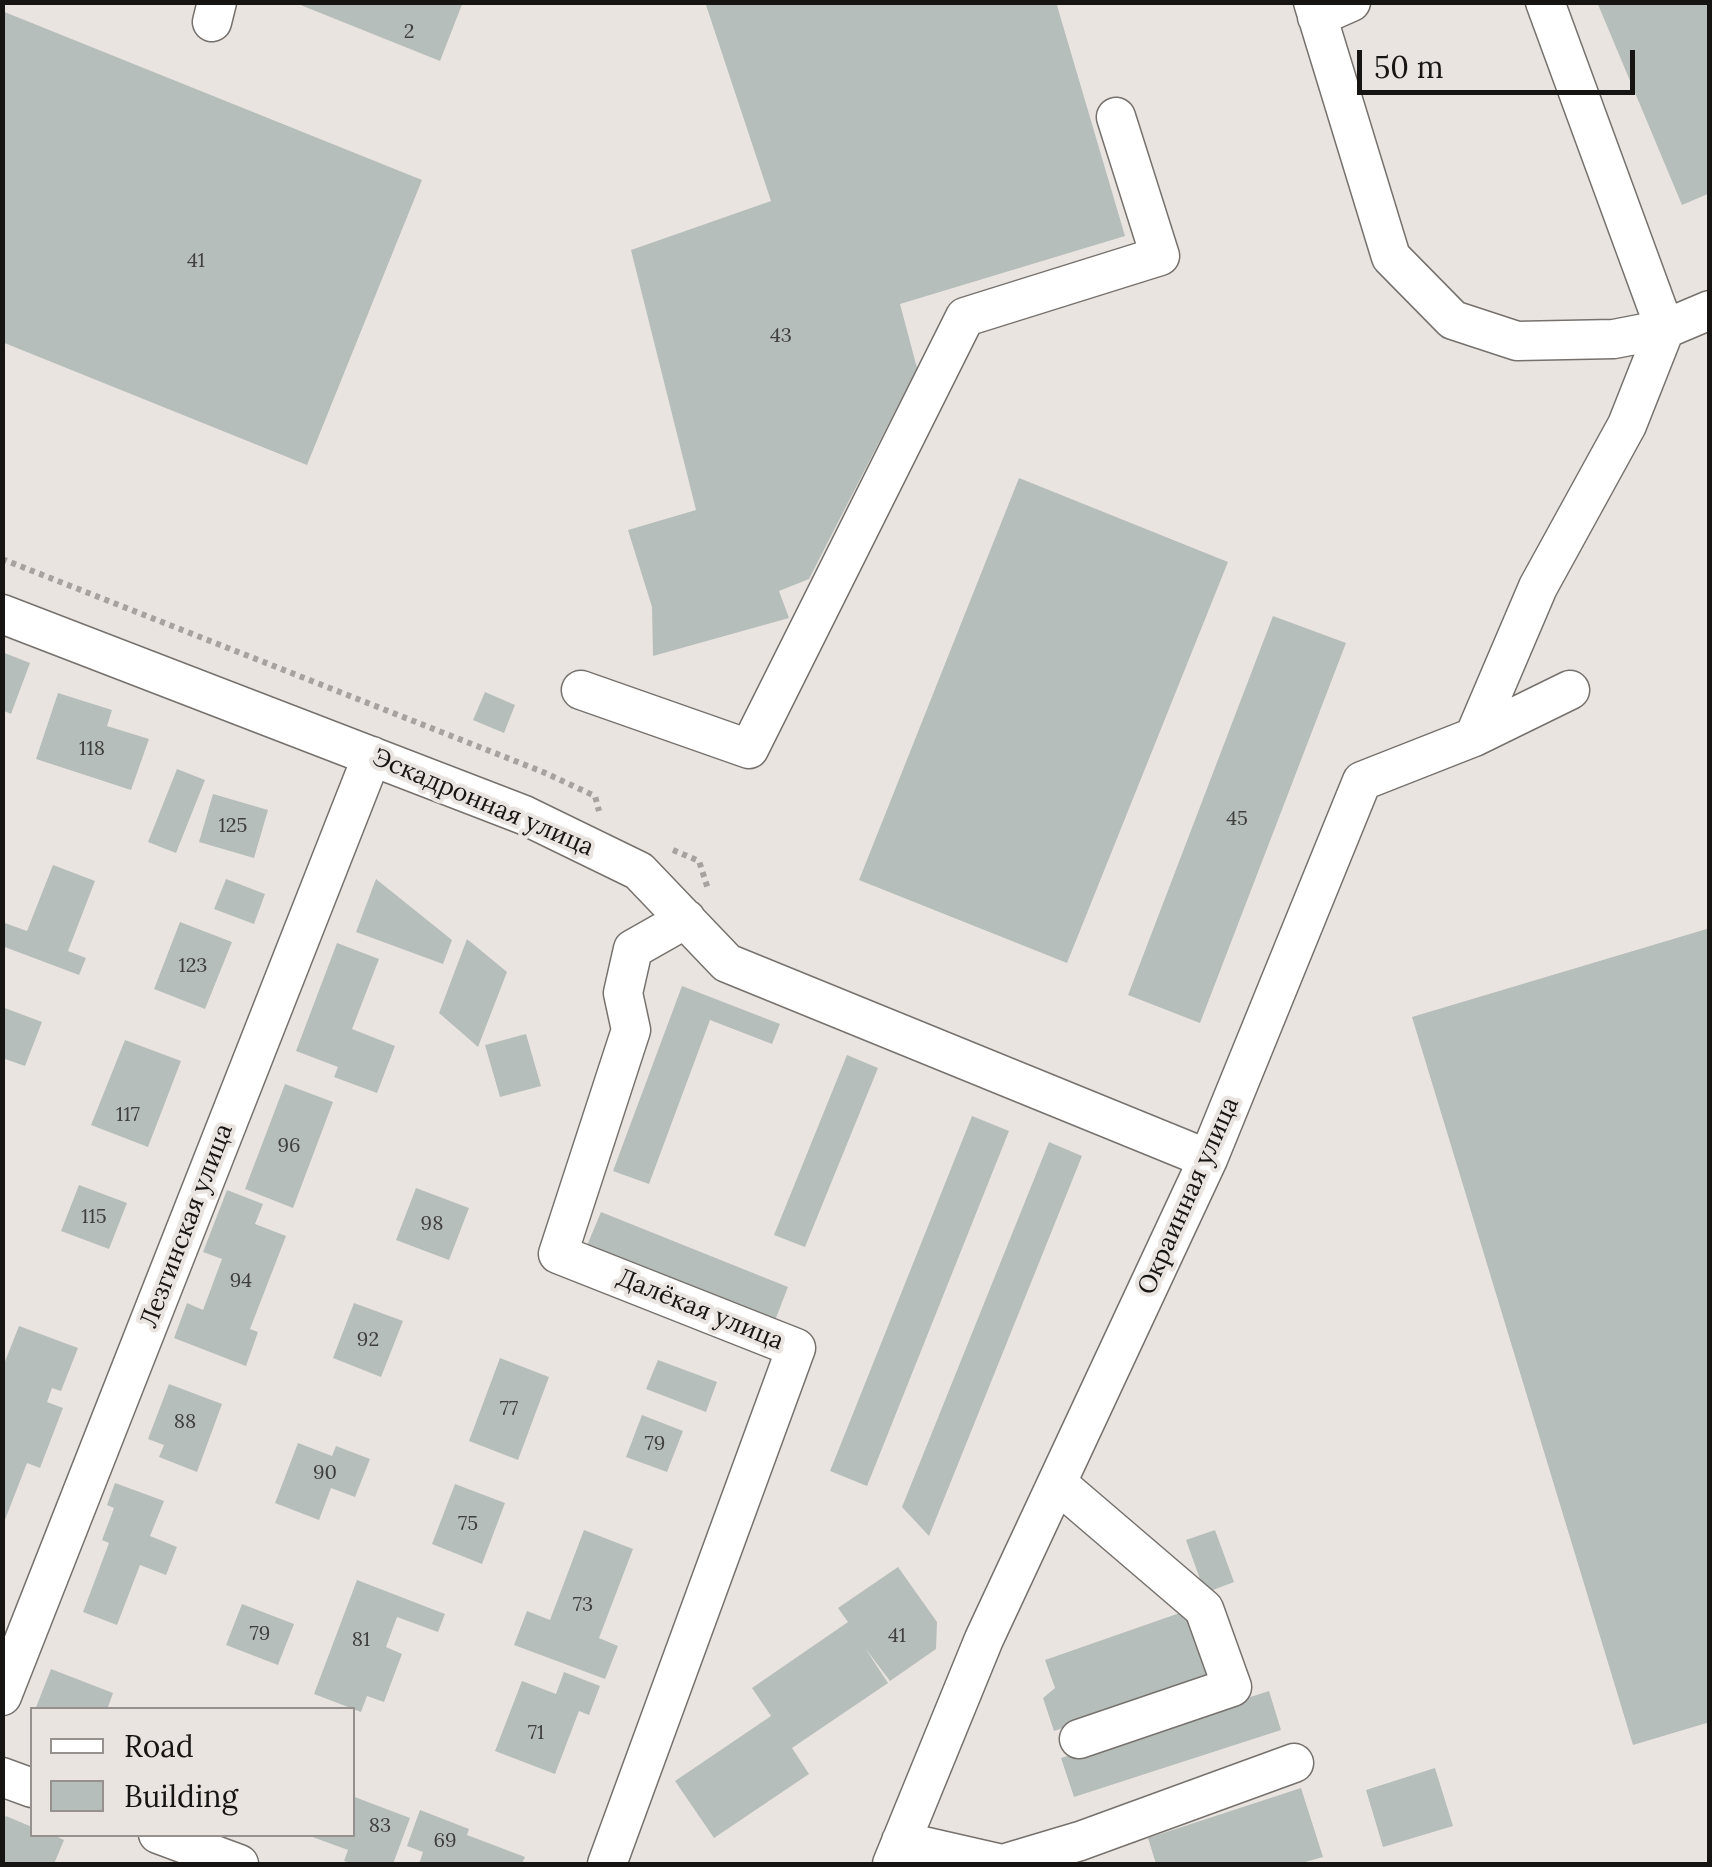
<!DOCTYPE html>
<html>
<head>
<meta charset="utf-8">
<style>
	body { margin:0 }
	#map { position:relative; width:1712px; height:1867px; overflow:hidden; background:#eae4e0; font-family:Lora,serif }
	canvas { display:block }
	.frame { position:absolute; inset:0; border:5px solid #171513; pointer-events:none }
	.legend { position:absolute; left:30px; top:1707px; width:325px; height:130px; box-sizing:border-box; background:#eae4e0; border:2px solid #96918e; margin:0; padding:12px 18px; list-style:none; font-size:30px; color:#171513 }
	.legend li { display:flex; align-items:center; gap:20px; height:50px }
	.legend b { width:50px; border:2px solid #96918e }
	.scale { position:absolute; left:1357px; top:50px; width:278px; height:45px; box-sizing:border-box; border:5px solid #171513; border-top:0; padding-left:12px; font-size:30px; line-height:35px; white-space:nowrap; color:#171513; -webkit-text-stroke:8px #eae4e0; paint-order:stroke }
</style>
</head>
<body>
<div id="map">
<canvas width="1712" height="1867"></canvas>
<div class="frame"></div>
<ul class="legend">
<li><b style="height:12px;background:#fff"></b>Road</li>
<li><b style="height:28px;background:#b6bebc"></b>Building</li>
</ul>
<div class="scale">50 m</div>
</div>
<script>
const ctx = document.querySelector('canvas').getContext('2d');
ctx.lineJoin = 'round';
function paint(path, color) {
  ctx.fillStyle = color;
  ctx.fill(path, 'evenodd');
}
function stroke(path, color, width, dash) {
  ctx.strokeStyle = color;
  ctx.lineWidth = width;
  ctx.lineCap = dash ? 'butt' : 'round';
  ctx.setLineDash(dash || []);
  ctx.stroke(path);
}
function write(font, color, halo, rows, align = 'center') {
  ctx.font = font + ' Lora,serif';
  ctx.lineWidth = 8;
  ctx.setLineDash([]);
  ctx.textBaseline = 'middle';
  ctx.strokeStyle = halo;
  ctx.fillStyle = color;
  for (const [text, x, y, turn = 0] of rows) {
    ctx.save();
    ctx.translate(x, y);
    ctx.rotate((+turn || 0) * Math.PI / 180);
    ctx.textAlign = isNaN(turn) ? turn : align;
    if (halo) ctx.strokeText(text, 0, 0);
    ctx.fillText(text, 0, 0);
    ctx.restore();
  }
}
paint(new Path2D(`
	M293,2h170l-23,59z
	M705,2h351l69,234 -225,68 17,64 -108,211 -30,12 10,27 -136,38 -1,-49 -24,-77 68,-20 -65,-260 140,-49z
	M1597,2h113v191l-28,12z
	M2,11l420,169 -115,285 -305,-123z
	M1019,478l209,84 -161,401 -208,-83z
	M1273,616l73,27 -146,380 -72,-28z
	M2,652l28,11 -19,51 -9,-4z
	M485,692l30,13 -11,28 -31,-13z
	M58,693l54,17 -5,16 42,13 -18,51 -95,-31z
	M177,769l28,11 -29,73 -28,-11z
	M213,794l55,16 -14,48 -55,-16z
	M53,865l42,16 -27,70 18,7 -7,17 -77,-29v-24l25,9z
	M226,879l39,15 -11,30 -40,-15z
	M376,879l76,61 -9,24 -87,-32z
	M180,922l52,20 -27,67 -51,-20z
	M1710,928v794l-77,23 -221,-728z
	M467,939l40,33 -29,75 -39,-34z
	M337,943l42,16 -27,70 43,17 -18,47 -43,-16 4,-10 -42,-16z
	M682,986l98,38 -8,20 -62,-24 -61,164 -36,-13z
	M2,1007l40,15 -17,44 -23,-8z
	M526,1034l15,52 -41,11 -15,-52z
	M125,1040l56,21 -33,86 -57,-22z
	M847,1055l31,13 -73,179 -31,-12z
	M285,1084l48,18 -40,106 -48,-19z
	M972,1116l37,15 -142,355 -37,-15z
	M1049,1142l33,14 -153,380 -27,-29z
	M79,1185l48,18 -18,46 -48,-18z
	M416,1188l53,20 -20,52 -53,-20z
	M227,1190l36,14 -8,20 31,12 -36,93 8,3 -12,34 -72,-28 13,-35 16,7 19,-51 -19,-7z
	M601,1212l187,75 -14,36 -188,-75z
	M354,1303l49,18 -22,56 -48,-19z
	M19,1326l59,22 -17,43 -9,-3 -5,14 16,6 -23,60 -13,-5 -24,62 -1,-156z
	M500,1358l49,19 -31,83 -49,-19z
	M658,1360l59,22 -11,30 -60,-23z
	M169,1384l53,20 -25,68 -38,-15 5,-12 -16,-6z
	M642,1415l41,16 -16,41 -41,-15z
	M298,1443l34,13 4,-10 34,13 -15,38 -24,-9 -12,32 -44,-17z
	M115,1483l49,18 -14,35 27,11 -11,28 -26,-10 -23,60 -34,-13 26,-69 -7,-3 12,-32 -7,-3z
	M455,1484l50,19 -23,61 -50,-20z
	M584,1530l49,19 -34,89 19,8 -13,33 -91,-34 13,-34 23,9z
	M1215,1530l19,52 -29,11 -19,-53z
	M898,1567l39,55 -1,27 -46,32 -25,-33 23,35 -96,65 17,26 -95,64 -39,-57 96,-65 -19,-28 96,-66 -10,-14z
	M357,1580l88,34 -7,18 -41,-15 -11,30 16,7 -18,48 -17,-6 -6,16 -47,-18z
	M242,1604l52,20 -16,41 -52,-20z
	M1194,1608l23,68 -163,55 -11,-33 12,-10 -10,-28z
	M51,1669l62,24 -6,17h-72z
	M564,1672l36,14 -11,29 -10,-4 -24,63 -60,-23 27,-70 34,13z
	M1269,1691l12,39 -207,67 -13,-39z
	M1435,1768l18,58 -70,21 -17,-57z
	M1301,1788l22,69 -25,7h-142l-8,-26z
	M352,1796l58,22 -17,46h-40l-9,-3 4,-11 -41,-15 45,-1z
	M420,1810l49,19 -2,6 58,22 -3,7h-103l4,-12 -16,-6z
	M6,1816l26,11v7h19l13,6 -10,24h-52v-40z`), '#b6bebc');
const minor = new Path2D(`
	M1313,2l78,255 62,63 64,21 97,-2 51,-10 45,-19
	M1317,17l34,-15
	M212,22l5,-20
	M2,614l522,201 115,56 88,92 481,196
	M581,690l168,59 216,-432 195,-61 -44,-139
	M1474,737l96,-47
	M1058,1484l146,125 28,78 -153,52
	M2,1696l370,-940
	M2,1777l30,11
	M158,1834l81,30
	M901,1841l101,23
	M607,1864l189,-516 -238,-94 73,-224 -8,-37 10,-44 53,-30
	M892,1864l92,-225 224,-480 154,-378 112,-44 64,-150 89,-162 38,-96 -120,-327
	M1003,1864l77,-23 214,-78`);
stroke(minor, '#76716d', 41);
stroke(new Path2D(`
	M2,559l541,213 52,24 4,15
	M673,850l26,11 9,28`), '#a7a29f', 6, [5, 5]);
stroke(minor, '#fff', 38);
write('20px', '#3f3f3d', null, [
	["2",409,32],
	["41",196,261],
	["43",781,336],
	["118",92,749],
	["45",1237,819],
	["125",233,826],
	["123",193,966],
	["117",128,1115],
	["96",289,1146],
	["115",94,1217],
	["98",432,1224],
	["94",241,1281],
	["92",368,1340],
	["77",509,1409],
	["88",185,1422],
	["79",655,1444],
	["90",325,1473],
	["75",468,1524],
	["73",583,1605],
	["79",260,1634],
	["41",897,1636],
	["81",361,1640],
	["71",536,1733],
	["83",380,1826],
	["69",445,1841]
]);
write('25px', '#171513', '#eae4e0', [
	["Эскадронная улица",483,803,23],
	["Окраинная улица",1189,1196,-66],
	["Лезгинская улица",187,1226,-69],
	["Далёкая улица",700,1310,22]
]);
</script>
</body>
</html>
